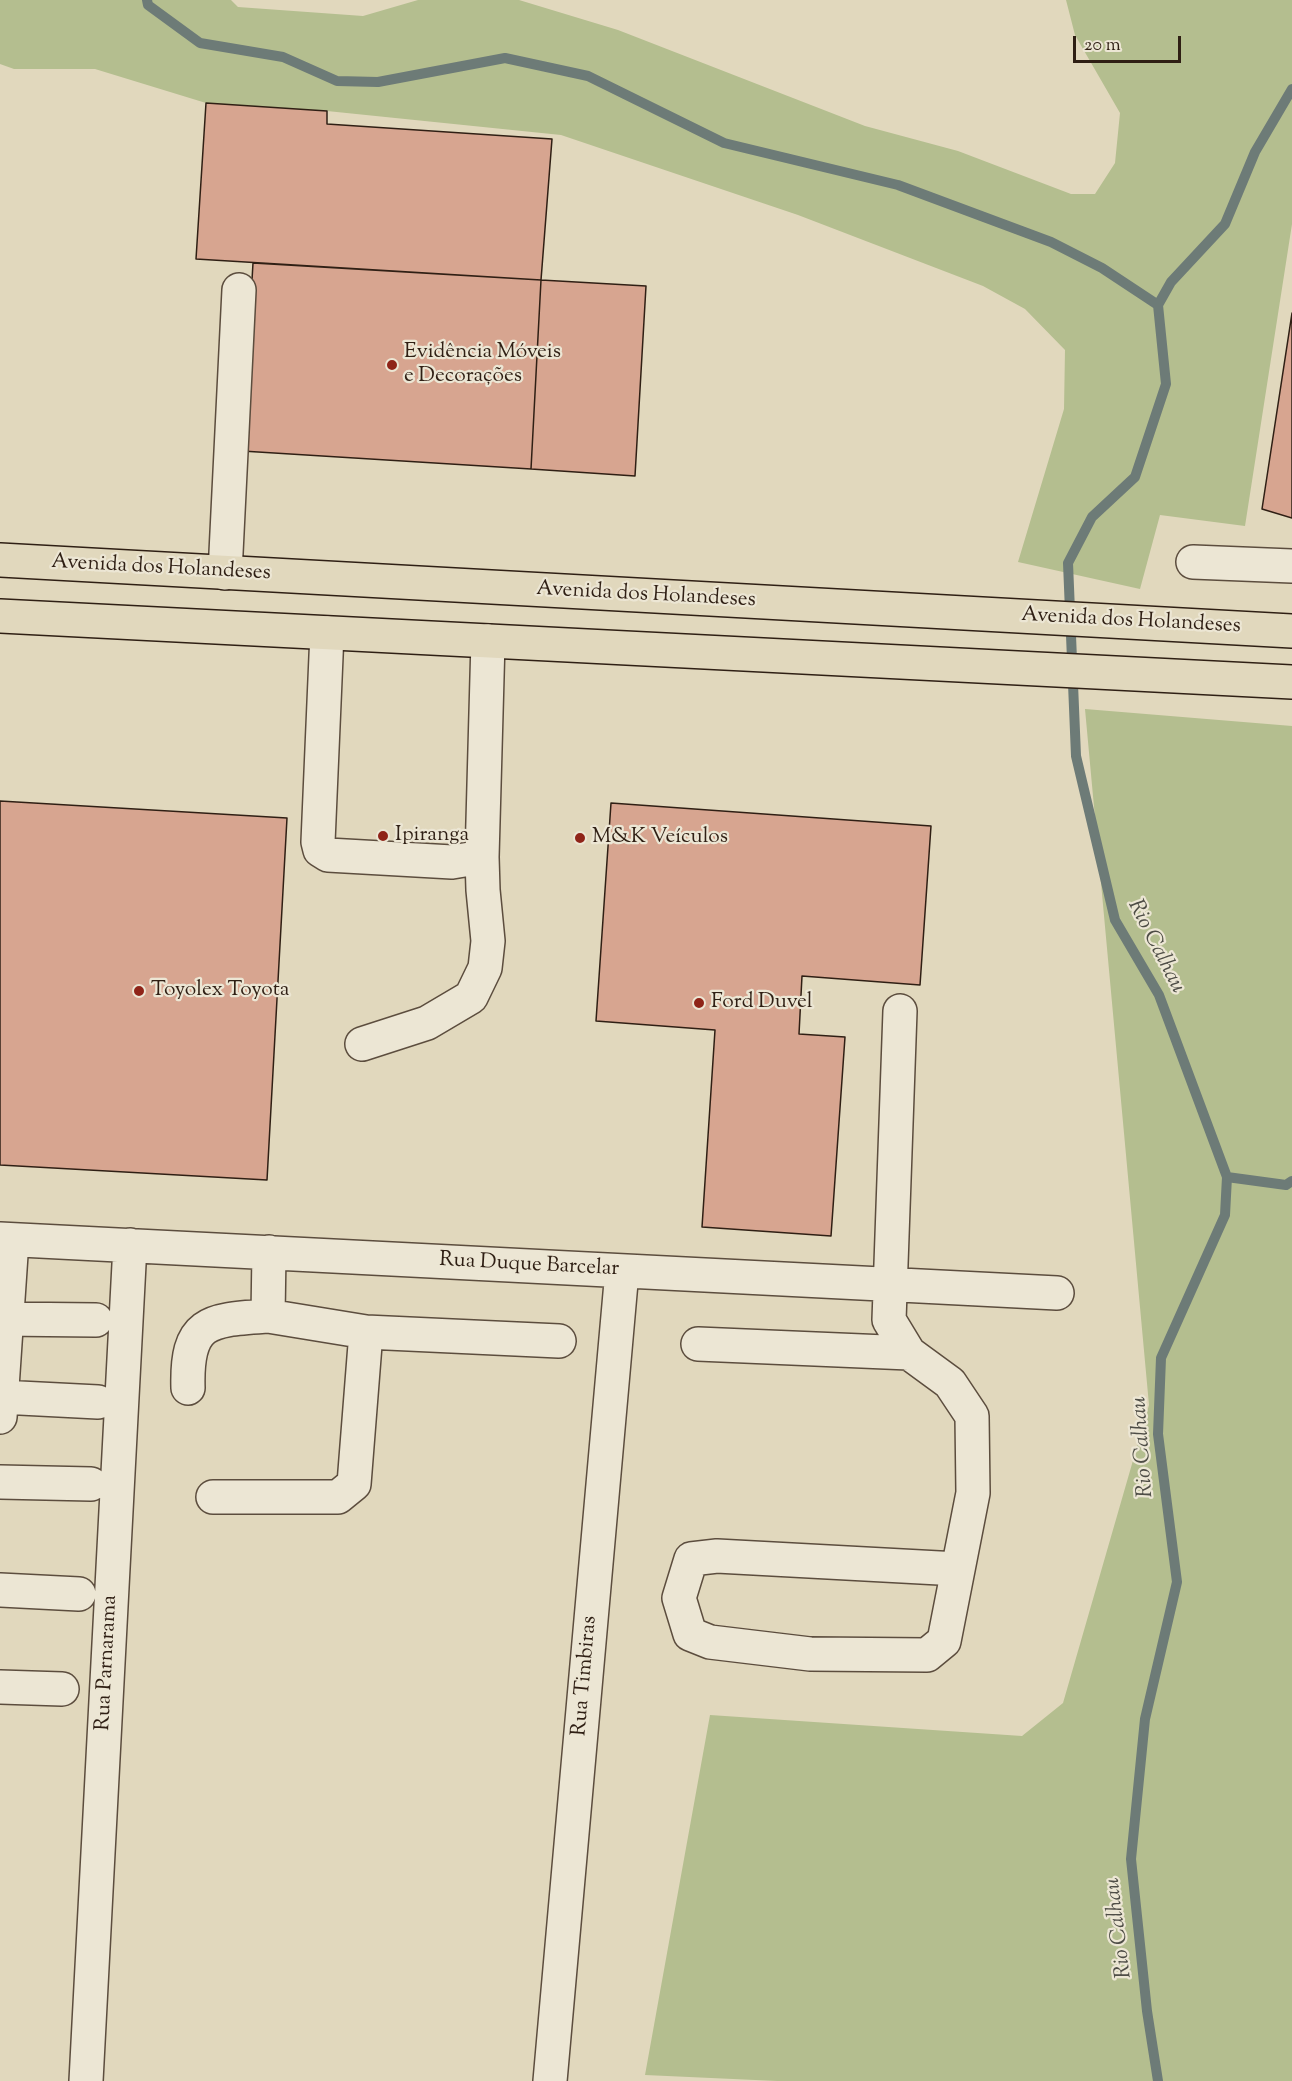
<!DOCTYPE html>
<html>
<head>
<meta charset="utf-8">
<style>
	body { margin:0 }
	#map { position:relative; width:1292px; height:2081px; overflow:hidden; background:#e1d8bd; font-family:"Sorts Mill Goudy",serif }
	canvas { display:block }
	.scale { position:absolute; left:1073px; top:36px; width:108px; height:27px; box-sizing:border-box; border:3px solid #2f1f14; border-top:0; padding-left:8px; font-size:18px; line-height:21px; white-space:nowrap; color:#2f1f14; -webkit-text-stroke:4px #ece6d4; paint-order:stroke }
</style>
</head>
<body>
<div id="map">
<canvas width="1292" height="2081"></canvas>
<div class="scale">20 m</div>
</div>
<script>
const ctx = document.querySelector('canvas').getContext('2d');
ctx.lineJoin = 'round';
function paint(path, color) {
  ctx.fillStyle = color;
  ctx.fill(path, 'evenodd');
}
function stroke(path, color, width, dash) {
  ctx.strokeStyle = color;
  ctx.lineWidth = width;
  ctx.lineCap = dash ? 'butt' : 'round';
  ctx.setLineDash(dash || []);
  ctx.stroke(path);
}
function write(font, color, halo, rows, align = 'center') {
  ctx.font = font + ' "Sorts Mill Goudy",serif';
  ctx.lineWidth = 4.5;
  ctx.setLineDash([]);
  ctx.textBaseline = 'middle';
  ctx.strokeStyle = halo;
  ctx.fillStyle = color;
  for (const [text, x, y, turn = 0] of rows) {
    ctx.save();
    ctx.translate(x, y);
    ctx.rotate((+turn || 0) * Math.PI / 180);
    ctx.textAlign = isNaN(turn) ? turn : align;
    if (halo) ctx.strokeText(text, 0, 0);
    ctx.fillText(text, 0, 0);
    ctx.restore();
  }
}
paint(new Path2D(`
	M0,0h231l7,7 125,9 55,-16h101l99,30 247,96 93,25 113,43h24l20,-31 5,-50 -45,-78 -9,-35h226v224l-47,302 -85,-11 -20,74 -122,-27 46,-153 1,-59 -40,-41 -42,-23 -185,-71 -237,-80 -234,-24 -121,-8 -111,-34h-81l-14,-5z
	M1085,709l207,17v1355h-515l-132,-6 65,-360 312,21 41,-33 86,-298z`), '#b4be8f');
stroke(new Path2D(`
	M147,0l1,5 52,38 83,14 54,24 41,1 127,-24 83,18 136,67 174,42 153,57 51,26 56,37 8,79 -31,93 -43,40 -24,46 8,193 39,164 44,75 68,182 -2,38 -64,143 -3,76 19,148 -32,137 -14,140 16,152 11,70
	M1158,305l13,-23 54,-58 30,-72 37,-63
	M1227,1177l59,8 6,-4`), '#6d7b77', 10);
const building = new Path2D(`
	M206,103l121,8v13l225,15 -11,141 -345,-21z
	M253,263l288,17 -10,189 -289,-18z
	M541,280l105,6 -11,190 -104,-7z
	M1292,313v205l-30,-9z
	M0,801l287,17 -20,362 -267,-15z
	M611,803l320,23 -11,159 -118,-9 -3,58 46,3 -14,199 -129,-9 13,-197 -119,-9z`);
paint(building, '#d7a590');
stroke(building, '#2f1f14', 1.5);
const minor = new Path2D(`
	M1193,562l99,4
	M225,573l14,-283
	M327,633l-9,209 2,8 8,5 124,7 30,-5 6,-216
	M900,1011l-11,309 20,33 41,30 22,33 1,77 -29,148 -17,14 -117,-1 -100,-12 -20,-8 -11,-36 12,-39 26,-3 241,13
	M362,1044l65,-21 44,-26 14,-29 3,-27 -5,-51 -1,-33
	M0,1239l1057,54
	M0,1319l96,1
	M366,1332l193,9
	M698,1344l211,9
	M188,1388c-2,-68 21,-68 80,-72
	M0,1397l98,5
	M0,1417l12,-177
	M0,1482l91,2
	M213,1497h125l16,-13 12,-152 -98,-16 1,-64
	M0,1590l79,4
	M0,1687l62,2
	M86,2081l44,-836
	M550,2081l72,-810`);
const major = new Path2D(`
	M0,560l1292,71
	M0,616l1292,66`);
stroke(minor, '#5c4d3e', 36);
stroke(major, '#2f1f14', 36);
stroke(minor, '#ece6d4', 33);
stroke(major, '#e1d8bd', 33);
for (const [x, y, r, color] of [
	[392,365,6,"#8f2418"],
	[383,836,6,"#8f2418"],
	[580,838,6,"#8f2418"],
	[139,991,6,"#8f2418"],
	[699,1003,6,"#8f2418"]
]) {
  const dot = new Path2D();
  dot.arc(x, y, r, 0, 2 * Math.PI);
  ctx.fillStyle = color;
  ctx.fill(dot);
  stroke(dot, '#ece6d4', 2);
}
write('21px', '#2f1f14', '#ece6d4', [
	["Evidência Móveis",404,353],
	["e Decorações",404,377],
	["Ipiranga",395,836],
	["M&K Veículos",592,838],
	["Toyolex Toyota",151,991],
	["Ford Duvel",711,1003]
], 'left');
write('21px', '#2f1f14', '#ece6d4', [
	["Avenida dos Holandeses",161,569,3],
	["Avenida dos Holandeses",646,596,3],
	["Avenida dos Holandeses",1131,622,3],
	["Rua Duque Barcelar",529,1266,3],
	["Rua Parnarama",108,1663,-87],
	["Rua Timbiras",586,1676,-85]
]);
write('italic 22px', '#4e4d46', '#ece6d4', [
	["Rio Calhau",1155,947,63],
	["Rio Calhau",1144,1447,-94],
	["Rio Calhau",1120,1928,-97]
]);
</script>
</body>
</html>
